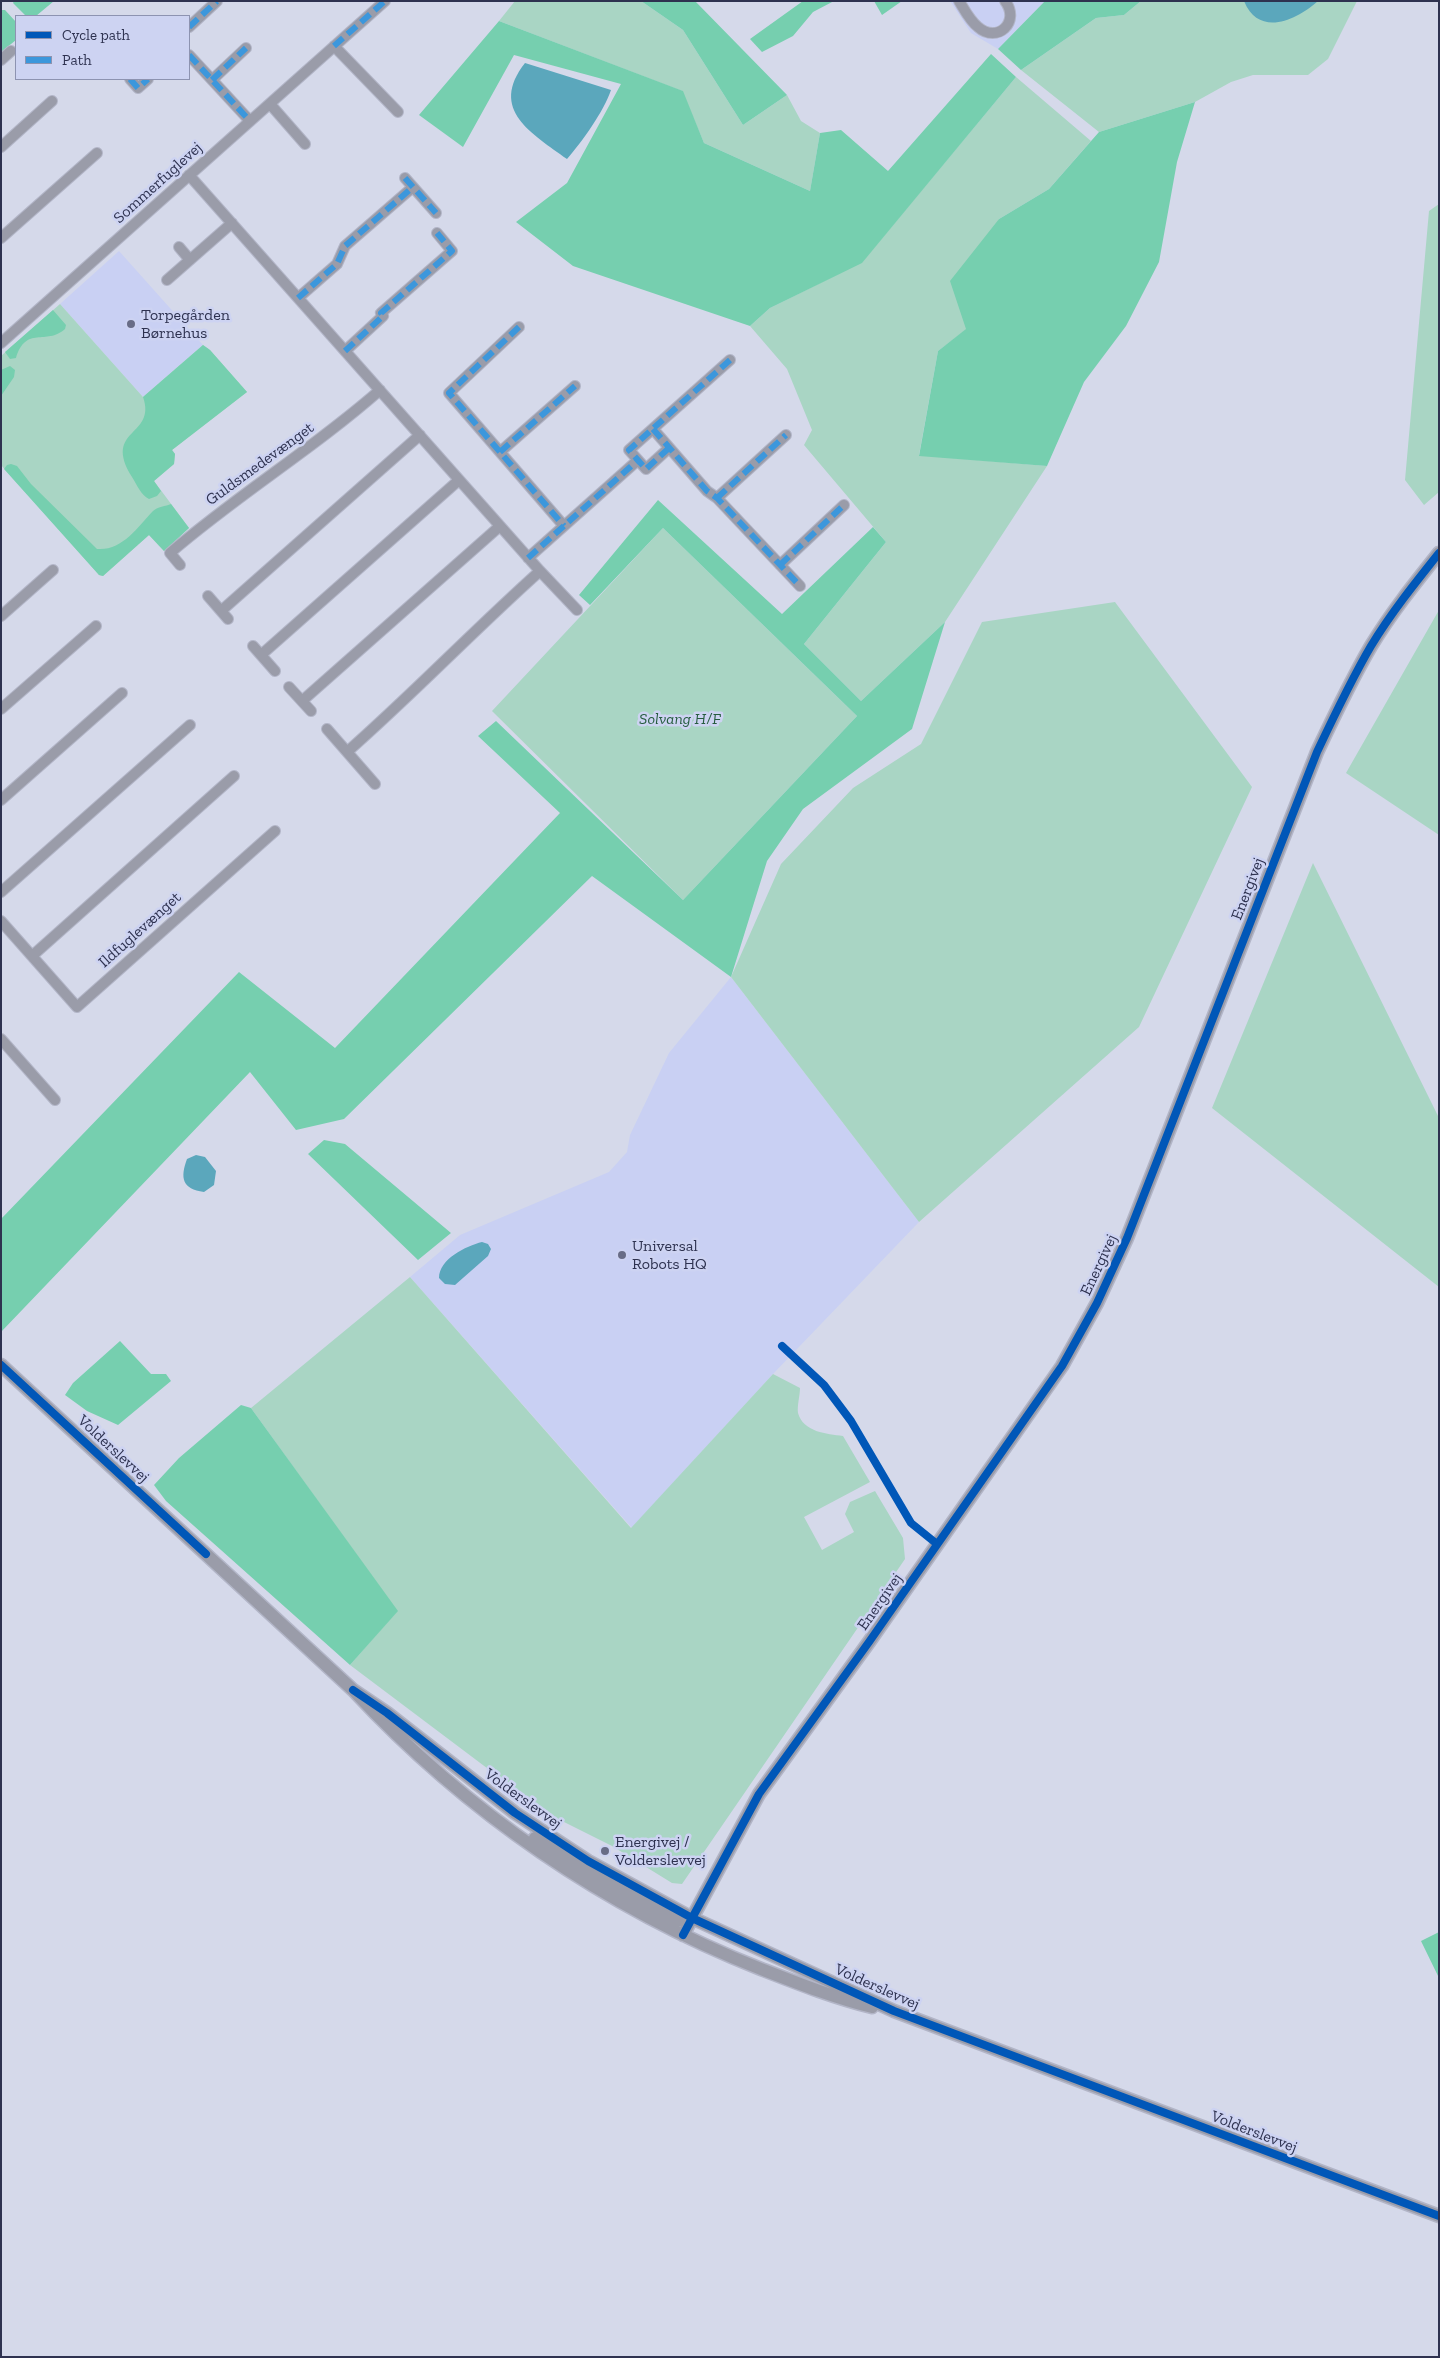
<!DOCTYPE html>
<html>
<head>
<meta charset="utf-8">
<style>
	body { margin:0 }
	#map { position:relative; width:1440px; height:2358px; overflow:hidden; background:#d5d9ea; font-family:"Zilla Slab",serif }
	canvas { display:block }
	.frame { position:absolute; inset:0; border:2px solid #2e3250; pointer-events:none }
	.legend { position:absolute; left:15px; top:15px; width:175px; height:65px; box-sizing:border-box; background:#cdd3f2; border:1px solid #8d93b1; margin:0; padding:6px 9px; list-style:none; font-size:15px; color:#2e3250 }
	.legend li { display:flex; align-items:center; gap:10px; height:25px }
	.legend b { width:25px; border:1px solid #8d93b1 }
</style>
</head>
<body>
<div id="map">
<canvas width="1440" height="2358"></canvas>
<div class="frame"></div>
<ul class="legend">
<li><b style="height:6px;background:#0057b8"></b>Cycle path</li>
<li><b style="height:6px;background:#3c97dc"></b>Path</li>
</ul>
</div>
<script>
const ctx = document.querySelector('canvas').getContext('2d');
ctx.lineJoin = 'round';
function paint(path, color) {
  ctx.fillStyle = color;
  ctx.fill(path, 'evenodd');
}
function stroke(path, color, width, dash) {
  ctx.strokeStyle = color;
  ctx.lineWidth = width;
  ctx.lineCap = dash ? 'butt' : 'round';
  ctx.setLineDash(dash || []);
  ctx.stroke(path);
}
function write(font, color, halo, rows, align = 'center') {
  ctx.font = font + ' "Zilla Slab",serif';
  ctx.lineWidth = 5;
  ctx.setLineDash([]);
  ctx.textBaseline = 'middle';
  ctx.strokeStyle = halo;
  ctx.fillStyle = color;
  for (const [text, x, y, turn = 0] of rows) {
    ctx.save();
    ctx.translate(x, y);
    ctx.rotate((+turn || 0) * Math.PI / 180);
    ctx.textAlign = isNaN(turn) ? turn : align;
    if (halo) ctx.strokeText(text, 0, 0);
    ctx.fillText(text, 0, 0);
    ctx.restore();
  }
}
paint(new Path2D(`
	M950,1h95l-47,48 -27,-16z
	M119,251l84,94 -60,52 -83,-93z
	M731,977l188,245 -146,152 -141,154 -222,-251 50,-42 149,-63 18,-20 3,-17 39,-82z`), '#c9d0f3');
paint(new Path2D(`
	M515,1h126l42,29 60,95 44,-30 14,26 19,12 -10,58 -106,-48 -22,-52 -183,-70z
	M1141,1h216l-29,58 -20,16h-55l-22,7 -36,20 -96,30 -78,-62 75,-52 28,-3z
	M1016,77l75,64 -42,48 -50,30 -32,110 -29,22 -19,104 128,11 -102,156 -84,79 -57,-57 82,-102 -82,-97 8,-15 -25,-61 -37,-43 20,-18 92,-46z
	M1439,204v288l-15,13 -19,-25 24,-269z
	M60,304l83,93 60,-52 7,5 37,42 -75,58 3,4 -1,10 -20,17 35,47 -25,23 -15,-16 -46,41 -4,-1 -98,-110v-109z
	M663,528l194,188 -174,184 -191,-189z
	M1115,602l137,185 -113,240 -220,195 -188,-245 50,-113 72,-76 68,-44 61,-122z
	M1439,610v225l-93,-62z
	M1313,863l126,255v169l-227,-179z
	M410,1277l221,251 142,-154 27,14c0,7 -3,18 -2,25 5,19 29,21 45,23l27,46 -66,35 18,33 32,-18 -9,-18 5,-12 25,-11 28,47 2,21 -223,325 -10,-1 -60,-37 -64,-32 -198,-149 47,-54 -146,-203z`), '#a9d5c4');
paint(new Path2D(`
	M14,1h40l-18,15h-10l-13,-13z
	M641,1h54l92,94 -44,30 -60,-95z
	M803,1h31l-21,11 -20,24 -31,16 -12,-13z
	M874,1h28l-20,14z
	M1045,1h96l-17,14 -28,3 -75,52 -23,-21z
	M1,10h4l11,12v18l-15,12z
	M499,21l184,70 21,52 106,48 10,-58 21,-3 47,41 103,-117 25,23 -154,186 -92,45 -20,18 -177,-60 -57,-44 51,-39 54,-99 -107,-29 -51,92 -44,-32z
	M1195,102l-18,60 -18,100 -33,64 -42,56 -37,84 -128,-10 19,-105 28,-22 -16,-48 49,-62 50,-30 50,-57z
	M53,310l13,15 -1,4c-19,17 -39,-4 -49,29l-6,1 -5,-7z
	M203,345l7,5 37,42 -75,58 3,4 -1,10 -20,17 7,10 -4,5 -8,3c-8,-4 -12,-14 -17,-22 -30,-49 25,-40 11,-80z
	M10,366l5,4 -1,7 -13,19v-26z
	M11,464l6,2 14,18 66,65c25,2 40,-21 56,-38 4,-4 13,-5 18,-7l18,24 -25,23 -15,-16 -46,41 -4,-1 -95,-106 3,-4z
	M658,500l124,114 91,-87 13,15 -82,102 57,57 84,-79 -33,107 -109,80 -36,52 -36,116 -139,-101 -248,243 -48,11 -46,-58 -249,260v-113l238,-247 96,76 225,-235 -82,-77 18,-15 187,179 174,-184 -194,-188 -73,77 -11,-10z
	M324,1140l21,4 106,89 -33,27 -110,-106z
	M120,1341l31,33h15l5,7 -53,44 -31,-14 -22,-16 8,-12z
	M241,1405l10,3 147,203 -48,54 -184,-164 -12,-16 25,-27z
	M1439,1932v46l-18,-37z`), '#76cfaf');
paint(new Path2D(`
	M1244,1h74c-21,19 -59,37 -74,0z
	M525,63l86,27c-7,21 -29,52 -44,69 -34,-25 -79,-49 -42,-96z
	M196,1155l9,2 11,14 -2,14 -10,7c-22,-3 -24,-14 -17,-33z
	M482,1242l6,2 3,5 -3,7 -33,29 -10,-1 -6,-6c0,-19 27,-32 43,-36z`), '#5ba7bc');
const minor = new Path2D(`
	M959,1c5,8 11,20 19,26 19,17 43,-5 27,-26
	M189,27l28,-26
	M334,46l64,66
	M189,55l61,66
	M1,60l10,-9
	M130,79l8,9 10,-9
	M212,80l34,-32
	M270,104l35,40
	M1,147l51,-46
	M189,175l351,396 37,39
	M405,178l31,35
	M1,238l96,-85
	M179,247l11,13
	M167,280l65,-57
	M298,298l39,-34 8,-18 68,-59
	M519,327l-70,66 115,133
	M1,343l384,-342
	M345,351l38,-35 -2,-3 71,-62 -15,-18
	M653,429l54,62 10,7 83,88
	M669,448l-23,21 -17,-19 101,-90
	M500,452l75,-66
	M717,498l69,-63
	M528,558l110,-98
	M180,565l-10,-12c67,-58 143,-104 210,-163
	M780,565l64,-60
	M208,596l20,23
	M221,611l199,-176
	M1,616l52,-46
	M253,646l22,25
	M261,655l198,-175
	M289,687l22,24
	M302,701l198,-175
	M1,709l95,-83
	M327,729l48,55
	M347,752c66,-58 127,-122 193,-181
	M1,800l121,-107
	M1,892l189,-167
	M1,921l76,86 198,-176
	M32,956l202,-180
	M1,1039l54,61`);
const tertiary = new Path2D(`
	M1,1365l352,325c113,122 253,218 408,279 36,14 74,29 111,38
	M353,1690l34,23 128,100 73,48 104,57 202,93 545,205
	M535,1838l129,78 19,5 9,-3
	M683,1935l76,-141 110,-152 193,-276 35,-63 30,-65 190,-486c17,-36 34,-72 54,-106 20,-33 44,-63 68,-93`);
stroke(minor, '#b2b5c7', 12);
stroke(tertiary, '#b2b5c7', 15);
stroke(minor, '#9a9ca9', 10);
stroke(tertiary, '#9a9ca9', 12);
stroke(new Path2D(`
	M189,27l28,-26
	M334,46l51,-45
	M189,55l61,66
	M130,79l8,9 10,-9
	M212,80l34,-32
	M405,178l31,35
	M298,298l39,-34 8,-18 68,-59
	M519,327l-70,66 115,133
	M345,351l38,-35 -2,-3 71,-62 -15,-18
	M653,429l54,62 10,7 83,88
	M669,448l-23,21 -17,-19 101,-90
	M500,452l75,-66
	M717,498l69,-63
	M528,558l110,-98
	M780,565l64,-60`), '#3c97dc', 6, [12, 6]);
stroke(new Path2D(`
	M782,1346l42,39 27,36 60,102 26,21
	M1,1365l205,189
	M353,1690l34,23 128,100 73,48 104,57 202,93 545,205
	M683,1935l76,-141 110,-152 193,-276 35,-63 30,-65 190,-486c17,-36 34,-72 54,-106 20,-33 44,-63 68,-93`), '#0057b8', 8);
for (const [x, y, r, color] of [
	[131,324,5,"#686c86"],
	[622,1255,5,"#686c86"],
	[605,1851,5,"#686c86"]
]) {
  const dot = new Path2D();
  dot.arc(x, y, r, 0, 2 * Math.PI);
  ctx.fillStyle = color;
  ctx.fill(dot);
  stroke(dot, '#cdd3f2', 2);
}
write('16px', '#2e3250', '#cdd3f2', [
	["Sommerfuglevej",158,183,-42],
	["Guldsmedevænget",260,464,-36],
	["Energivej",1248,889,-69],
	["Ildfuglevænget",140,930,-42],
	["Energivej",1099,1265,-65],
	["Volderslevvej",113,1449,43],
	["Energivej",880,1602,-55],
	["Volderslevvej",523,1799,36],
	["Volderslevvej",877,1987,24],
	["Volderslevvej",1254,2132,21]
]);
write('16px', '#2e3250', '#cdd3f2', [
	["Torpegården",141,315],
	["Børnehus",141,333],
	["Universal",632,1246],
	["Robots HQ",632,1264],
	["Energivej /",615,1842],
	["Volderslevvej",615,1860]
], 'left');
write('italic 16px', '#255c3e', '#cdd3f2', [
	["Solvang H/F",680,719]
]);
</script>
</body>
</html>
